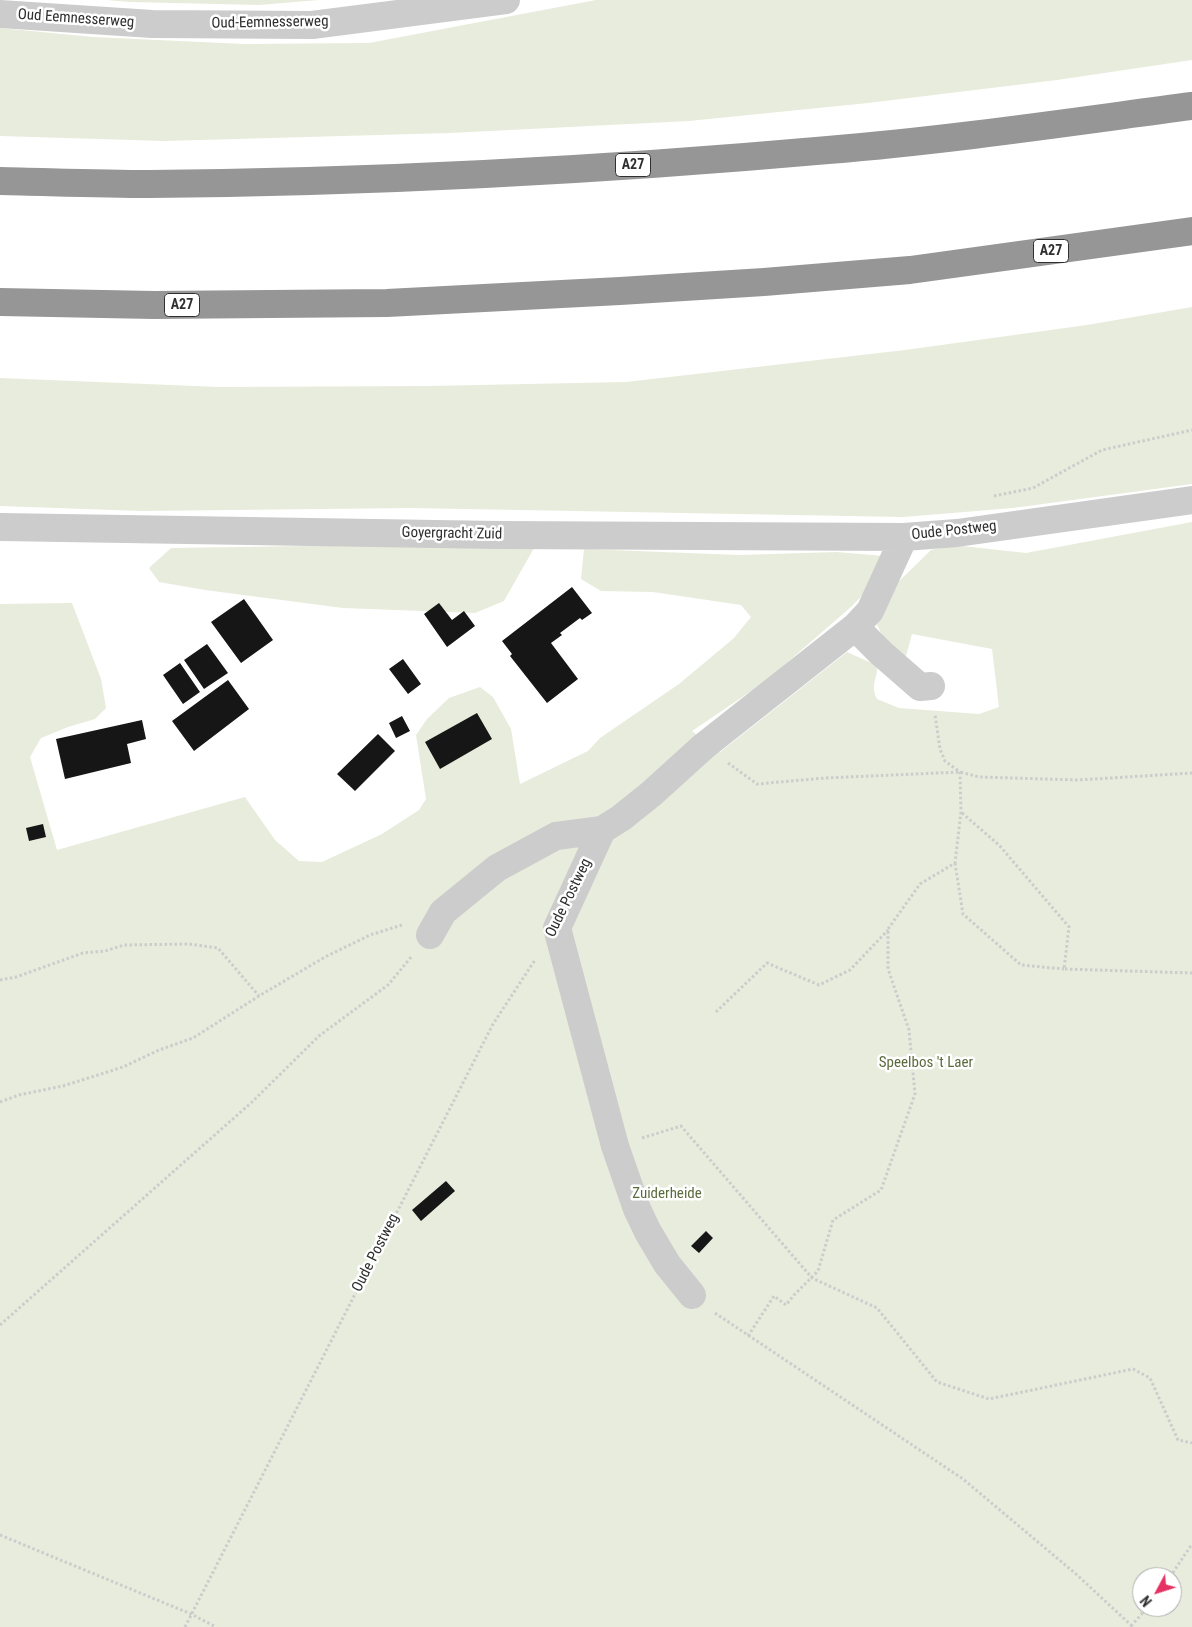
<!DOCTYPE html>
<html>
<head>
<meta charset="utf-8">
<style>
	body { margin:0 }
	#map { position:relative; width:1192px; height:1627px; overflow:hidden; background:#fff; font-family:"Roboto Condensed",sans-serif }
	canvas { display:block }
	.north { position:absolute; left:1132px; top:1567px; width:50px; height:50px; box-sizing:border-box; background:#fff; border:1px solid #acacac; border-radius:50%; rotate:230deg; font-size:14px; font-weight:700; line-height:20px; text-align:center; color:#2f2f2f }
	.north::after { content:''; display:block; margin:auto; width:18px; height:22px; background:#e53163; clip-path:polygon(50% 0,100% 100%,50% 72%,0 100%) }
</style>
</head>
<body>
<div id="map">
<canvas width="1192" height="1627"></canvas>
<div class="north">N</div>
</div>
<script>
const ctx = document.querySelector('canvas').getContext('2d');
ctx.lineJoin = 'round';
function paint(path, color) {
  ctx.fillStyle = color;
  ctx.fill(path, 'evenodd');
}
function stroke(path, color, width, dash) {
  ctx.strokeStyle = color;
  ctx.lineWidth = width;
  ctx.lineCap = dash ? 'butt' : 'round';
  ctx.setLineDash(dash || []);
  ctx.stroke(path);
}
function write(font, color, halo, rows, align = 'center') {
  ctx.font = font + ' "Roboto Condensed",sans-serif';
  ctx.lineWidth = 5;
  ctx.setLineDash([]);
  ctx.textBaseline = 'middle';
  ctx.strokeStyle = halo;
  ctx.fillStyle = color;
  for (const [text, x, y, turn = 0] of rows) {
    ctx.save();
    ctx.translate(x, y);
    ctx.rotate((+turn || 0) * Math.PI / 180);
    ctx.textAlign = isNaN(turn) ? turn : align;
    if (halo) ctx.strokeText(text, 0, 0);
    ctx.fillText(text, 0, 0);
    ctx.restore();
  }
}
paint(new Path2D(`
	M106,0h213l-60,5 -128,-3z
	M596,0h596v60l-135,20 -189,23 -179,18 -239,12 -286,8 -164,-5v-108l93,9 151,7 125,-1z
	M1192,307v177l-179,24 -110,9 -493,-9 -268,3 -142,-5v-128l219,9 210,-1 197,-4 279,-32 182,-25z
	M1192,522v1105h-1192v-1023l72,-1 29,76 5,29 -11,11 -27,8 -27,11 -11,19 27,93 188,-53 30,43 24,21 23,1 60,-28 37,-24 7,-11 -10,-64 11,-16 22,-21 31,-11 13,10 18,32 9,55 68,-33 12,-13 79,-54 55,-46 17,-21 -10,-12 -88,-13 -52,-1 -20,-12 3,-30 155,6 97,-3 48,4 -6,23 -26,27 -86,75 -74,50 28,21 127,-100 29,13c4,12 -7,17 1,34l22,9 80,6 20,-7 -7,-58 -80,-15 -6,22c-18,-7 -20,-14 -29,-31l10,-32 44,-43 22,-5 73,8zM1142,1577h30v30h-30z
	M440,544l94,4 -30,53 -29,12 -132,-5 -138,-18 -46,-8 -10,-14 22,-20z`), '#e8ecdc');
paint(new Path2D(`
	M572,587l20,26 -10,7 -2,-2 -20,15 2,2 -11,8 27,36 -31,24 -37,-47 2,-2 -10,-13z
	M244,599l29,41 -32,23 -30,-41z
	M439,603l13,17 12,-9 11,15 -28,21 -23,-33z
	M207,644l21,29 -24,16 -20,-29z
	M403,659l18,25 -13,10 -19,-25z
	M180,663l20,29 -17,12 -20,-29z
	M228,680l21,29 -55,42 -22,-30z
	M477,713l15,26 -52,30 -15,-27z
	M402,716l8,15 -14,7 -7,-15z
	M142,720l4,19 -19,5 4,19 -66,16 -9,-40z
	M378,734l17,17 -40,40 -18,-17z
	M43,824l3,13 -17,4 -3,-13z
	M446,1181l9,10 -34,30 -9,-11z
	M706,1231l7,7 -14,15 -8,-7z`), '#161616');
stroke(new Path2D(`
	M994,496l39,-8 69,-38 90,-20
	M728,763l29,21 68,-6 135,-6 19,5 99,3 114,-7
	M962,813l37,32 70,82 -5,42 128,4
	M955,863l8,51 58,51 43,4
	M0,980l16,-3 67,-24 22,-2 19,-6 65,-1 29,4 41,48
	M716,1012l51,-49 52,22 31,-15 38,-40
	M0,1102l19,-7 44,-9 60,-19 36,-17 34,-12 66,-42 66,-39 45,-22 32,-10
	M642,1138l39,-12 131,152 65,30 60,74 52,17 144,-30 17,9 28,62 14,3
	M715,1313l248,166 113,95 56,52
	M0,1325l252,-223 67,-66 69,-51 24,-29
	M748,1336l26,-40 12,9 8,-10 24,-24 15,-51 48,-30 34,-96 -6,-64 -21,-61v-40l32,-45 35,-21 6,-51 -1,-40 -15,-11 -5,-12 -5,-34
	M0,1535l191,79 25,13
	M1170,1577l22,-33
	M1131,1626l17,-19
	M185,1627l308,-603 42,-64`), '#ccc', 3, [2.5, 2.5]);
stroke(new Path2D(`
	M0,14l152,10 160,1 194,-25
	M0,527l498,8 406,2 53,-4 235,-33
	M855,627l26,26 39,34 11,-1
	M430,935l13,-23 54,-44 59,-32 46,-6
	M692,1295l-25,-31 -19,-32 -11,-23 -22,-63 -58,-218 45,-98 19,-12 30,-24 53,-48 151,-119 15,-16 34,-74`), '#ccc', 28);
stroke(new Path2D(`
	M0,181c50,1 100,3 150,3 227,-2 453,-14 678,-34 122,-10 243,-28 364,-44
	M0,302l154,3 233,-2 233,-12 144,-9 146,-12 282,-39`), '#969696', 28);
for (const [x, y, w] of [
	[633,165,35],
	[1051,251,35],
	[182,305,35]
]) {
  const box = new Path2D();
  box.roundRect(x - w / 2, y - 11.5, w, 23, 4);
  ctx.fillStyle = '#fff';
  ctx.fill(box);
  stroke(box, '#2f2f2f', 1);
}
write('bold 14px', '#2f2f2f', null, [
	["A27",633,165],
	["A27",1051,251],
	["A27",182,305]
]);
write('15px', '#2f2f2f', '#fff', [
	["Oud Eemnesserweg",76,19,4],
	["Oud-Eemnesserweg",270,23,-1],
	["Oude Postweg",954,531,-6],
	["Goyergracht Zuid",452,534,1],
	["Oude Postweg",569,898,-64],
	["Oude Postweg",376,1253,-63]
]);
write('15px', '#5b6b3c', '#fff', [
	["Speelbos 't Laer",926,1063],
	["Zuiderheide",667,1194]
]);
</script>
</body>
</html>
